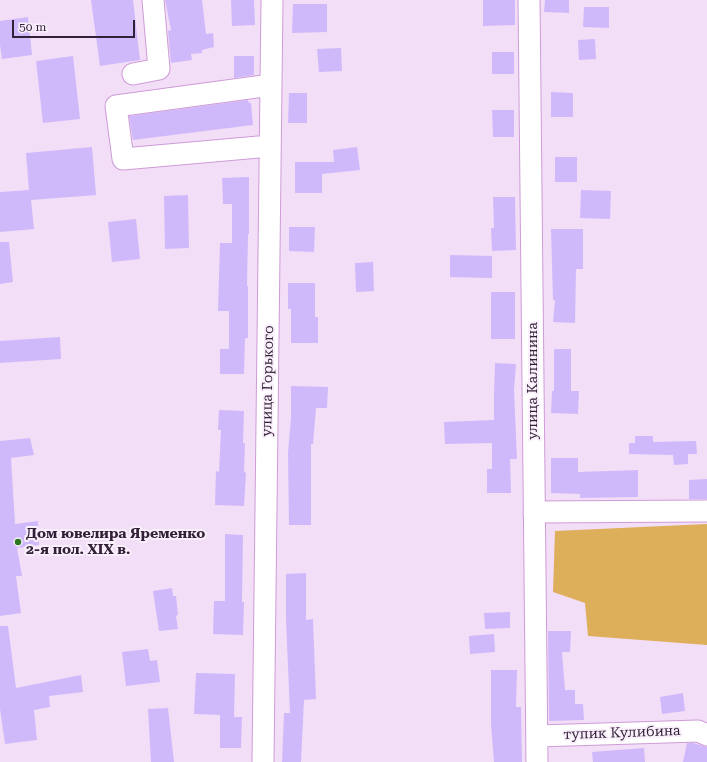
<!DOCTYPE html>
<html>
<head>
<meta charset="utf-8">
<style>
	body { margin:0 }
	#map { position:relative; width:707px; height:762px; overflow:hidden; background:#f3def7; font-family:"Roboto Serif",serif }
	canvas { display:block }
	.scale { position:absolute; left:12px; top:20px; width:123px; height:18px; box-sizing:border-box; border:2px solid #331f37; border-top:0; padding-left:5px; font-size:12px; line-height:14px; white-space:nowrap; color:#331f37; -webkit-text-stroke:3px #faf0fc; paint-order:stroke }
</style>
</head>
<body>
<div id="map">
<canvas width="707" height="762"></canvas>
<div class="scale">50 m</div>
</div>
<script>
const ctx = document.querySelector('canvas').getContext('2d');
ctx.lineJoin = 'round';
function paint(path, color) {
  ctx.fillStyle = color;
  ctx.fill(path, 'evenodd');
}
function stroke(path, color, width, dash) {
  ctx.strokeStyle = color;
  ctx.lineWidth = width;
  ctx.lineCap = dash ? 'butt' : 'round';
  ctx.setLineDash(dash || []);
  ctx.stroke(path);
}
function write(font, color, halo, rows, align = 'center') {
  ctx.font = font + ' "Roboto Serif",serif';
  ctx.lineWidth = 4;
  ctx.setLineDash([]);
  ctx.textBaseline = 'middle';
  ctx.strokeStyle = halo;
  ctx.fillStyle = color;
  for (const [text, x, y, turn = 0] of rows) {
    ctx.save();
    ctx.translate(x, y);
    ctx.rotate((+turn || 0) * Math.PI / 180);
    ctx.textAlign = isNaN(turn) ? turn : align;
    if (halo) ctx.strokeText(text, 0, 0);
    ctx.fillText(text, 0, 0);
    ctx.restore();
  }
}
paint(new Path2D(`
	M707,524v121l-119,-9 -3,-33 -32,-11 2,-61z`), '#ddaf5b');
paint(new Path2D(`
	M91,0h42l7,60 -40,6z
	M165,0h37l4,34 7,-1 1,14 -12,3v3l-11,1 1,6 -21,3 -3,-32 3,-1z
	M231,0h23l1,25 -23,1z
	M483,0h32v25l-32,1z
	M545,0h24v13l-25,-1z
	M293,4h34v28l-35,1z
	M584,7h25v21l-26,-1z
	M28,17l4,38 -30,4 -2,-14v-24z
	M595,39l1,20 -17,1 -1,-20z
	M341,48l1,23 -23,1 -2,-23z
	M492,52h22v22h-22z
	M73,56l7,63 -37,4 -7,-62z
	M234,56h20v19l-20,3z
	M551,92l22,1v24h-22z
	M289,93h18v30h-19z
	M248,100l1,3h2l2,22 -120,15 -4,-24z
	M492,110h22v27h-21z
	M92,147l4,48 -65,5 3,29 -34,3v-40l29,-2 -3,-37z
	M357,147l3,23 -38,4v19h-27v-31h39l-1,-12z
	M555,157h22v25h-22z
	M249,177v57h-1l-1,52h1v52h-3l-1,36h-24v-25h9v-38h-11l2,-68h12v-39h-9l-1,-26z
	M581,190l30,1 -1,28 -30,-1z
	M188,195l1,53 -24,1 -1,-53z
	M493,197h22l1,53 -24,1 -1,-23h3z
	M136,219l4,40 -28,3 -4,-40z
	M289,227h26l-1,25 -25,-1z
	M551,229h32v40h-7l-1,54 -22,-1 2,-22h-2z
	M0,242h9l4,40 -13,2z
	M450,255l42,1v22l-42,-1z
	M373,262l1,29 -18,1 -1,-29z
	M288,283h27v34h3v26h-27v-34h-3z
	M491,292h24v47h-24z
	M60,337l1,22 -61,4v-22z
	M554,349h17v42h8l-1,23 -27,-1 1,-22h2z
	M495,363l21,1 -2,26 3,69h-7l1,34h-24v-24h5v-26l-47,1 -1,-22 50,-2v-26z
	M291,386l37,1 -1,21h-11l-3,36h-2v81h-22l-1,-73 3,-33z
	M219,410l25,1 -1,32h2l-1,29 2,1 -2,33 -29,-1 1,-34 3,1 2,-42h-3z
	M635,436h18v6l43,-1 1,13h-9v10l-14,1 -1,-10 -44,-1v-11h6z
	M30,438l4,17 -23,3 4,66 23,-3 1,24 -22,3 5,28h-6l5,37 -21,3v-175z
	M551,458h27v14l60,-2v27l-58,1v-4l-29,-1z
	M707,479v20h-18v-19z
	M225,534l18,1 -1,67h2l-1,33 -30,-1 1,-33h11z
	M306,573v47l7,-1 3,80 -12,1 -3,62h-19l2,-49h6l-4,-93v-46z
	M172,588l1,8h3l2,19 -2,1 2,13 -19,2 -6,-40z
	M510,612v16l-25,1 -1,-16z
	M0,626h8l8,62 65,-13 2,17 -34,4 1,11 -16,3 3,30 -32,4 -5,-35z
	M548,631h23l-1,21h-8l3,38h10v14h8l1,16 -35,1z
	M494,634l1,18 -25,2 -1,-18z
	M148,649l2,12 7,-1 3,22 -34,4 -4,-34z
	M491,670h26l-1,37h5l1,55h-28l-3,-38z
	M196,673l39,1 -1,43h8l-1,31h-21v-33l-26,-1z
	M683,693l2,18 -23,3 -2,-17z
	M168,708l6,54h-23l-3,-53z
	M687,743h6l14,4v15h-24z
	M644,748l1,14h-52l-1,-10z`), '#d0b9fa');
const minor = new Path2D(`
	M529,0l8,762
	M133,74l26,-5 -6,-69
	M270,146l-147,13 -7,-53 155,-21
	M534,512l173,-1
	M537,736l161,-5 9,4
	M263,762l9,-762`);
stroke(minor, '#ce9cd7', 23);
stroke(minor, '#fff', 21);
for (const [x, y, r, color] of [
	[18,542,4,"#2c781f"]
]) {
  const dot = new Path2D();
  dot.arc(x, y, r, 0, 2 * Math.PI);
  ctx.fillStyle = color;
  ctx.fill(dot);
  stroke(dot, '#faf0fc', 1.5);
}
write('14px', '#331f37', '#faf0fc', [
	["улица Горького",268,381,-89],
	["улица Калинина",533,381,-90],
	["тупик Кулибина",622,733,-2]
]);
write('bold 14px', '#331f37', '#faf0fc', [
	["Дом ювелира Яременко",26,534],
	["2-я пол. XIX в.",26,550]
], 'left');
</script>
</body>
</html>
